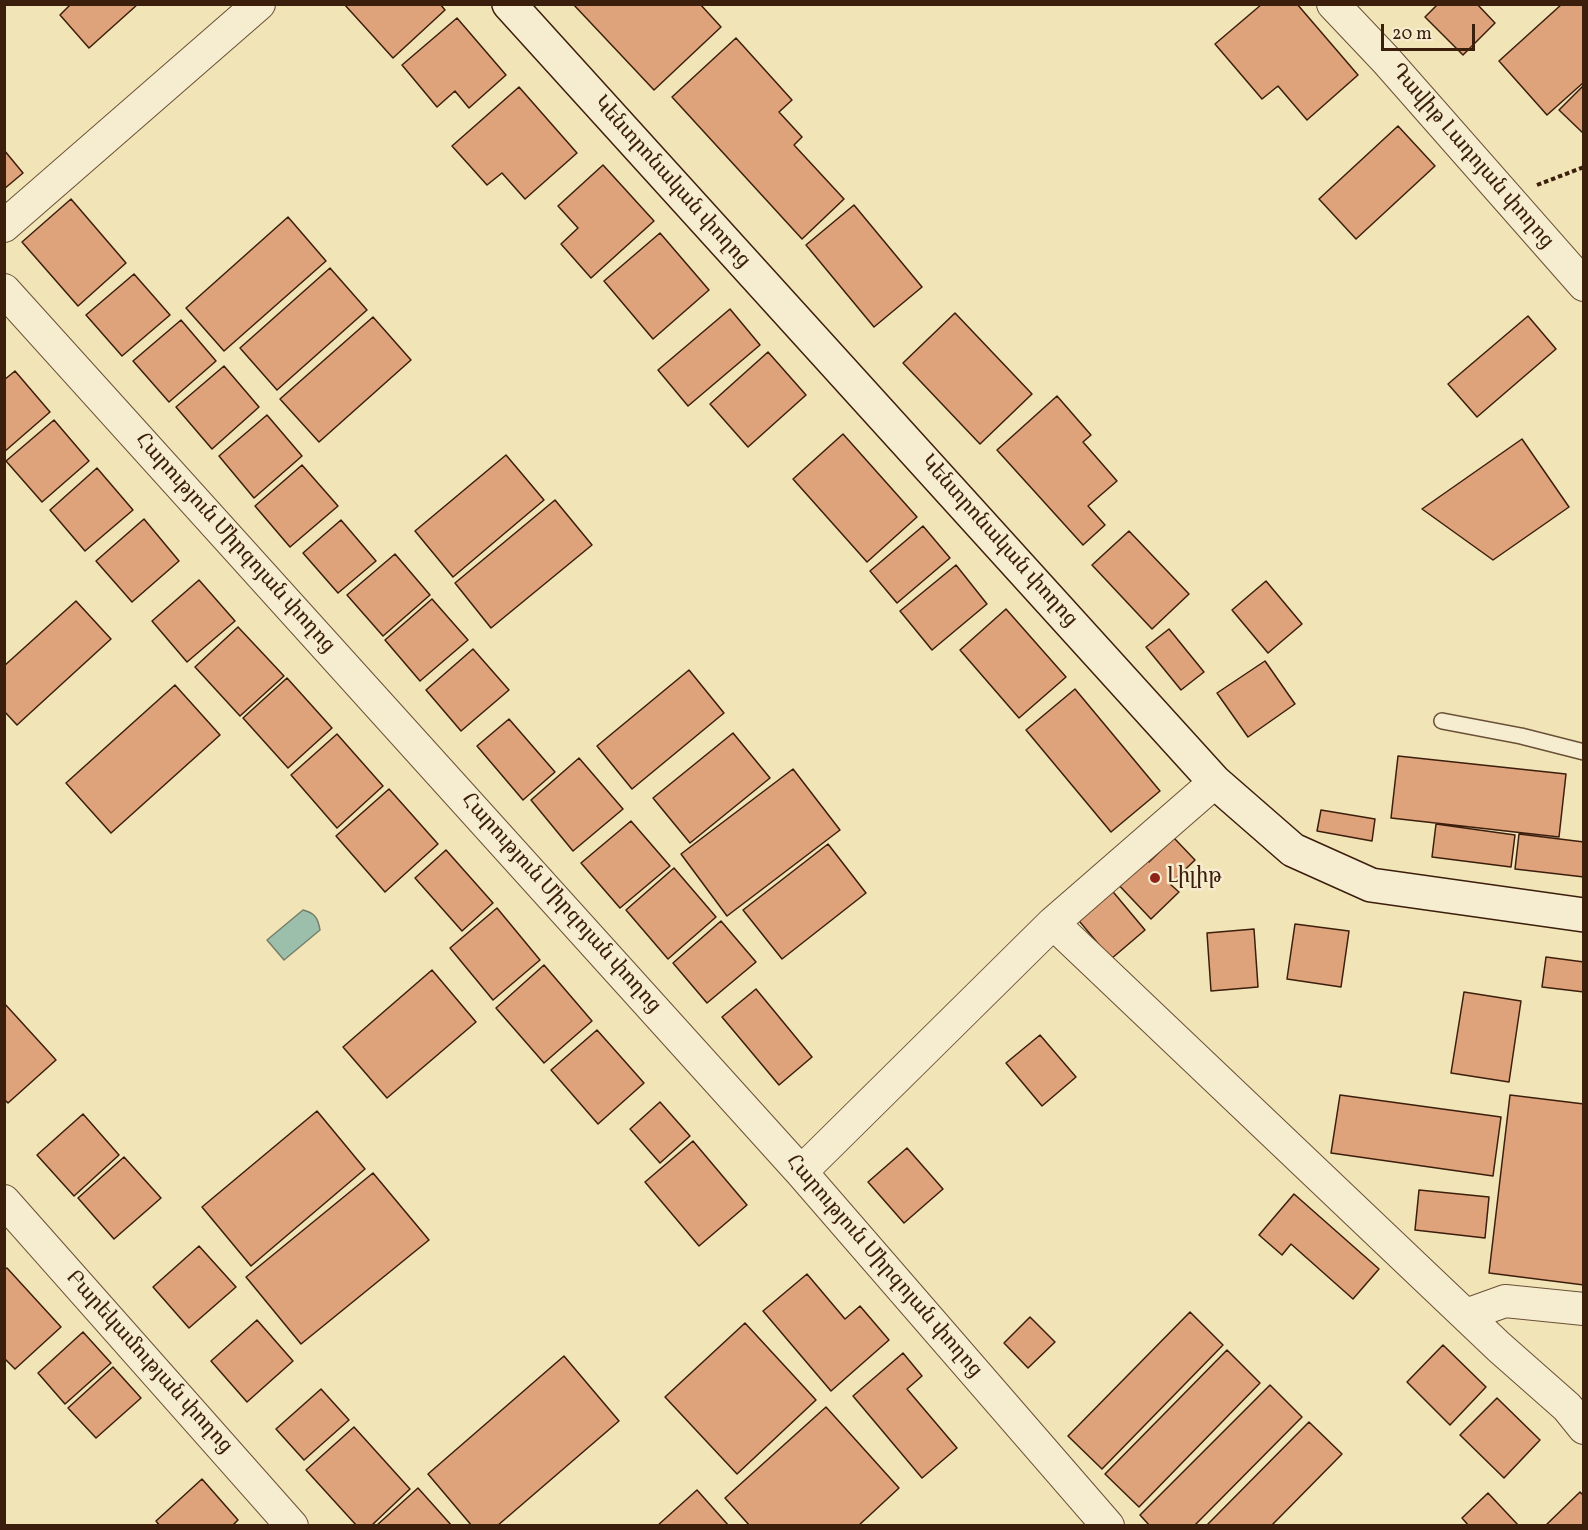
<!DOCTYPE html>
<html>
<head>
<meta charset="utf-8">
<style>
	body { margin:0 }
	#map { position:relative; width:1588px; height:1530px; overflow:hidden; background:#f1e4b6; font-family:Vollkorn,serif }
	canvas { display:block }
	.frame { position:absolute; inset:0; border:6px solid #3c1e0c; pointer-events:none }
	.scale { position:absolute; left:1381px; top:24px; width:94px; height:27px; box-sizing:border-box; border:3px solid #3c1e0c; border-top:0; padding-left:8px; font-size:18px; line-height:21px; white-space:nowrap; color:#3c1e0c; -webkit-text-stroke:4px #f6edd0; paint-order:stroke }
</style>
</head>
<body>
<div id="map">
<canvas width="1588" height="1530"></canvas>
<div class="frame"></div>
<div class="scale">20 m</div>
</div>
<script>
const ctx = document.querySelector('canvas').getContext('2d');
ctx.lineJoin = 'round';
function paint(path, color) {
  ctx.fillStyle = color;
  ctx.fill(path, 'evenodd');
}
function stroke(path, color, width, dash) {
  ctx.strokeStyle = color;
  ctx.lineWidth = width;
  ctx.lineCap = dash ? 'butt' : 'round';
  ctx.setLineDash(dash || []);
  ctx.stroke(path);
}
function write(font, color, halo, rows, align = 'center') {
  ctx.font = font + ' Vollkorn,"Noto Serif Armenian",serif';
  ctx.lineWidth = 5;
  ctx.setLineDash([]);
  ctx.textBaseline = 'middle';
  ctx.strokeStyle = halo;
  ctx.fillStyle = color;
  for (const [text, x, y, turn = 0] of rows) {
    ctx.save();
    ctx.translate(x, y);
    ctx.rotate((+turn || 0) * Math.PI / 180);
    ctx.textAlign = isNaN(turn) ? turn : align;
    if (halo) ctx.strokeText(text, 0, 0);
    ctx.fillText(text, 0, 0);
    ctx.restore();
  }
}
const water = new Path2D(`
	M303,910c12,3 15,8 17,20l-36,30 -17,-20z`);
paint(water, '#9bbfaa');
stroke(water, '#757f6b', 1.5);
const building = new Path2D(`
	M71,4h67l-49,44 -29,-33z
	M344,4h96l5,6 -52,48z
	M573,4h127l21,23 -67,63z
	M1262,4h35l61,71 -51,45 -29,-34 -16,13 -47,-55z
	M1438,4h39l18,19 -32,32 -38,-38z
	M1562,4h22v78l-37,33 -48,-54z
	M457,18l49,57 -37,33 -14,-17 -18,16 -35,-42z
	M736,38l56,62 -13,12 23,25 -8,8 50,54 -42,40 -130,-142z
	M1584,85v49l-25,-24z
	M519,87l58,66 -52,46 -23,-26 -15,12 -35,-39z
	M1398,126l37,40 -79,73 -37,-40z
	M4,150l19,23 -19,16z
	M603,165l51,56 -63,57 -30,-34 17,-16 -20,-22z
	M71,199l55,64 -48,43 -56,-64z
	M854,205l68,82 -48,40 -68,-82z
	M288,217l38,44 -102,90 -38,-43z
	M660,233l49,57 -56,49 -49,-58z
	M330,268l37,42 -90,80 -37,-42z
	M134,274l36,41 -48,41 -36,-41z
	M730,309l30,36 -72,61 -30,-36z
	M955,313l77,81 -52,50 -77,-81z
	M1528,316l28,33 -79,68 -29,-33z
	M373,317l38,43 -92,82 -39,-43z
	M181,320l35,41 -47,41 -36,-41z
	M768,352l38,43 -58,52 -38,-43z
	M224,366l35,41 -47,42 -36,-42z
	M15,371l35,41 -46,40v-72z
	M1057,396l34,39 -8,7 34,39 -29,25 17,19 -22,20 -86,-95z
	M267,415l35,41 -48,42 -35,-42z
	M54,420l35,41 -47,41 -36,-41z
	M843,434l74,83 -50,45 -74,-83z
	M1522,439l47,68 -76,53 -71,-51z
	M506,455l38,45 -91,77 -38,-46z
	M302,465l36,41 -48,41 -35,-41z
	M97,468l36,42 -48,41 -35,-41z
	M555,500l37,45 -101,83 -36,-45z
	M144,519l35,42 -47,41 -36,-41z
	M341,520l35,41 -38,32 -35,-40z
	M923,526l27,32 -53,45 -27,-32z
	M1129,531l60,63 -37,35 -60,-64z
	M395,554l35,41 -47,41 -36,-41z
	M956,565l31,39 -55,46 -32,-39z
	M199,580l36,41 -48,41 -35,-41z
	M1266,581l36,43 -34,29 -36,-43z
	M432,599l36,41 -48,41 -35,-41z
	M76,601l35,38 -94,86 -13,-14v-45z
	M1006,609l60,68 -47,41 -59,-68z
	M238,627l46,49 -44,40 -45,-49z
	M1169,629l35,43 -23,18 -35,-43z
	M473,649l36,41 -48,41 -35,-41z
	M1265,661l30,43 -47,33 -31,-44z
	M689,670l35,43 -92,76 -35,-43z
	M287,678l45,50 -44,40 -45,-50z
	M175,685l45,50 -109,98 -45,-50z
	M1075,689l85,102 -49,41 -85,-102z
	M509,719l46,53 -32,28 -46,-54z
	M733,733l37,45 -80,65 -37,-45z
	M337,734l46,52 -46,42 -46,-53z
	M1398,756l168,18 -7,63 -168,-19z
	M579,758l44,51 -50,42 -42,-51z
	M793,769l47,61 -113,86 -46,-62z
	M389,789l49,55 -53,48 -49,-56z
	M1321,810l54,9 -3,22 -55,-10z
	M631,821l39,45 -50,42 -39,-45z
	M1436,824l79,11 -4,32 -79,-10z
	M1519,834l65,8v35l-69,-8z
	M1174,838l21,22 -25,24 9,8 -28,27 -37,-39 27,-27 8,9z
	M828,844l38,49 -84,66 -39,-49z
	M446,850l47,53 -31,28 -47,-53z
	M674,868l42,49 -48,42 -42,-49z
	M1109,887l36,43 -34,29 -36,-43z
	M497,908l43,52 -47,40 -43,-52z
	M721,921l35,41 -49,41 -34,-40z
	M1295,924l54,7 -8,56 -54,-8z
	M1254,929l4,58 -47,4 -4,-58z
	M1546,957l38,5v30l-42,-5z
	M544,965l48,56 -48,42 -48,-55z
	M432,970l44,52 -89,76 -44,-51z
	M756,989l56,68 -33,28 -57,-68z
	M1464,992l57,9 -12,81 -58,-9z
	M4,1003l52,57 -48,43 -4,-4z
	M597,1030l47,53 -46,41 -47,-54z
	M1040,1035l36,42 -34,29 -36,-43z
	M1340,1095l161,22 -8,59 -162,-23z
	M1510,1095l74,9v181l-95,-12z
	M660,1102l30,34 -30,27 -30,-34z
	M317,1111l48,58 -114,97 -49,-59z
	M83,1114l36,41 -45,41 -37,-41z
	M693,1141l54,64 -48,41 -54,-64z
	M907,1148l36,41 -39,34 -36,-41z
	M124,1157l37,41 -47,41 -36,-41z
	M373,1173l56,67 -128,104 -55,-67z
	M1419,1190l70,7 -4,41 -70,-8z
	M1294,1194l85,75 -26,30 -62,-55 -9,11 -23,-20z
	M199,1246l37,41 -47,41 -36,-41z
	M7,1268l54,59 -46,42 -11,-11v-88z
	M807,1274l38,45 15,-13 29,34 -58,51 -68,-80z
	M1190,1312l33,33 -121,124 -34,-33z
	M1030,1317l25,25 -27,26 -24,-25z
	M257,1320l36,41 -46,41 -36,-41z
	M745,1323l71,77 -79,74 -72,-77z
	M83,1332l28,31 -46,41 -27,-31z
	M1443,1345l43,42 -36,38 -43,-43z
	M1227,1350l33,33 -121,124 -34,-33z
	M903,1353l19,23 -15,13 50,59 -35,30 -69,-82z
	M564,1356l55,65 -122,105h-25l-44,-52z
	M113,1367l28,31 -45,40 -28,-30z
	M1270,1385l32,32 -108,109h-44l-10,-11z
	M321,1389l28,31 -45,40 -28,-31z
	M1497,1398l43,42 -36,38 -44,-43z
	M826,1407l73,81 -41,38h-108l-25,-28z
	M1309,1422l33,32 -71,72h-65z
	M354,1427l56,62 -39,37h-14l-51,-56z
	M202,1479l36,41 -6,6h-72l-4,-5z
	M418,1488l34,38h-76z
	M697,1490l32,36h-72z
	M1580,1492l4,4v30h-39z
	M1488,1493l31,33h-50l-7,-8z`);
paint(building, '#dfa37c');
stroke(building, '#3c1e0c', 1.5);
const service = new Path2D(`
	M1442,721l79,15 63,16`);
const minor = new Path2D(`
	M1333,4l53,56 198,225
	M4,226l255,-222
	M4,290l797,882 307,354
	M1053,923l446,424 68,60 17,21
	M801,1172l252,-249 162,-141
	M4,1201l288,325
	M1466,1315l39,-14 79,8`);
const secondary = new Path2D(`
	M509,4l706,778 78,68 78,35 213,30`);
stroke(service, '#695036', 18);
stroke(minor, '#695036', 34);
stroke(secondary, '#3c1e0c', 36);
stroke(new Path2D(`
	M1537,185l47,-18`), '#3c1e0c', 4, [4.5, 3]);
stroke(service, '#f6edd0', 15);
stroke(minor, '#f6edd0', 32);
stroke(secondary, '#f6edd0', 33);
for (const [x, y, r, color] of [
	[1155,878,6,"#8f2418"]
]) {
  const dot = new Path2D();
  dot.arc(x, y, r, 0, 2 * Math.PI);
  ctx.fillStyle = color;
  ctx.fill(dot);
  stroke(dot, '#f6edd0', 2);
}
write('21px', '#3c1e0c', '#f6edd0', [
	["Դավիթ Լադոյան փողոց",1471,157,49],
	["Կենտրոնական փողոց",671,183,48],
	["Կենտրոնական փողոց",998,542,48],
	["Հարություն Միրզոյան փողոց",234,544,48],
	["Հարություն Միրզոյան փողոց",560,904,48],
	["Հարություն Միրզոյան փողոց",883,1267,49],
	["Բարեկամության փողոց",148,1363,48]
]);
write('21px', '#3c1e0c', '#f6edd0', [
	["Լիլիթ",1167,878]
], 'left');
</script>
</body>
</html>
